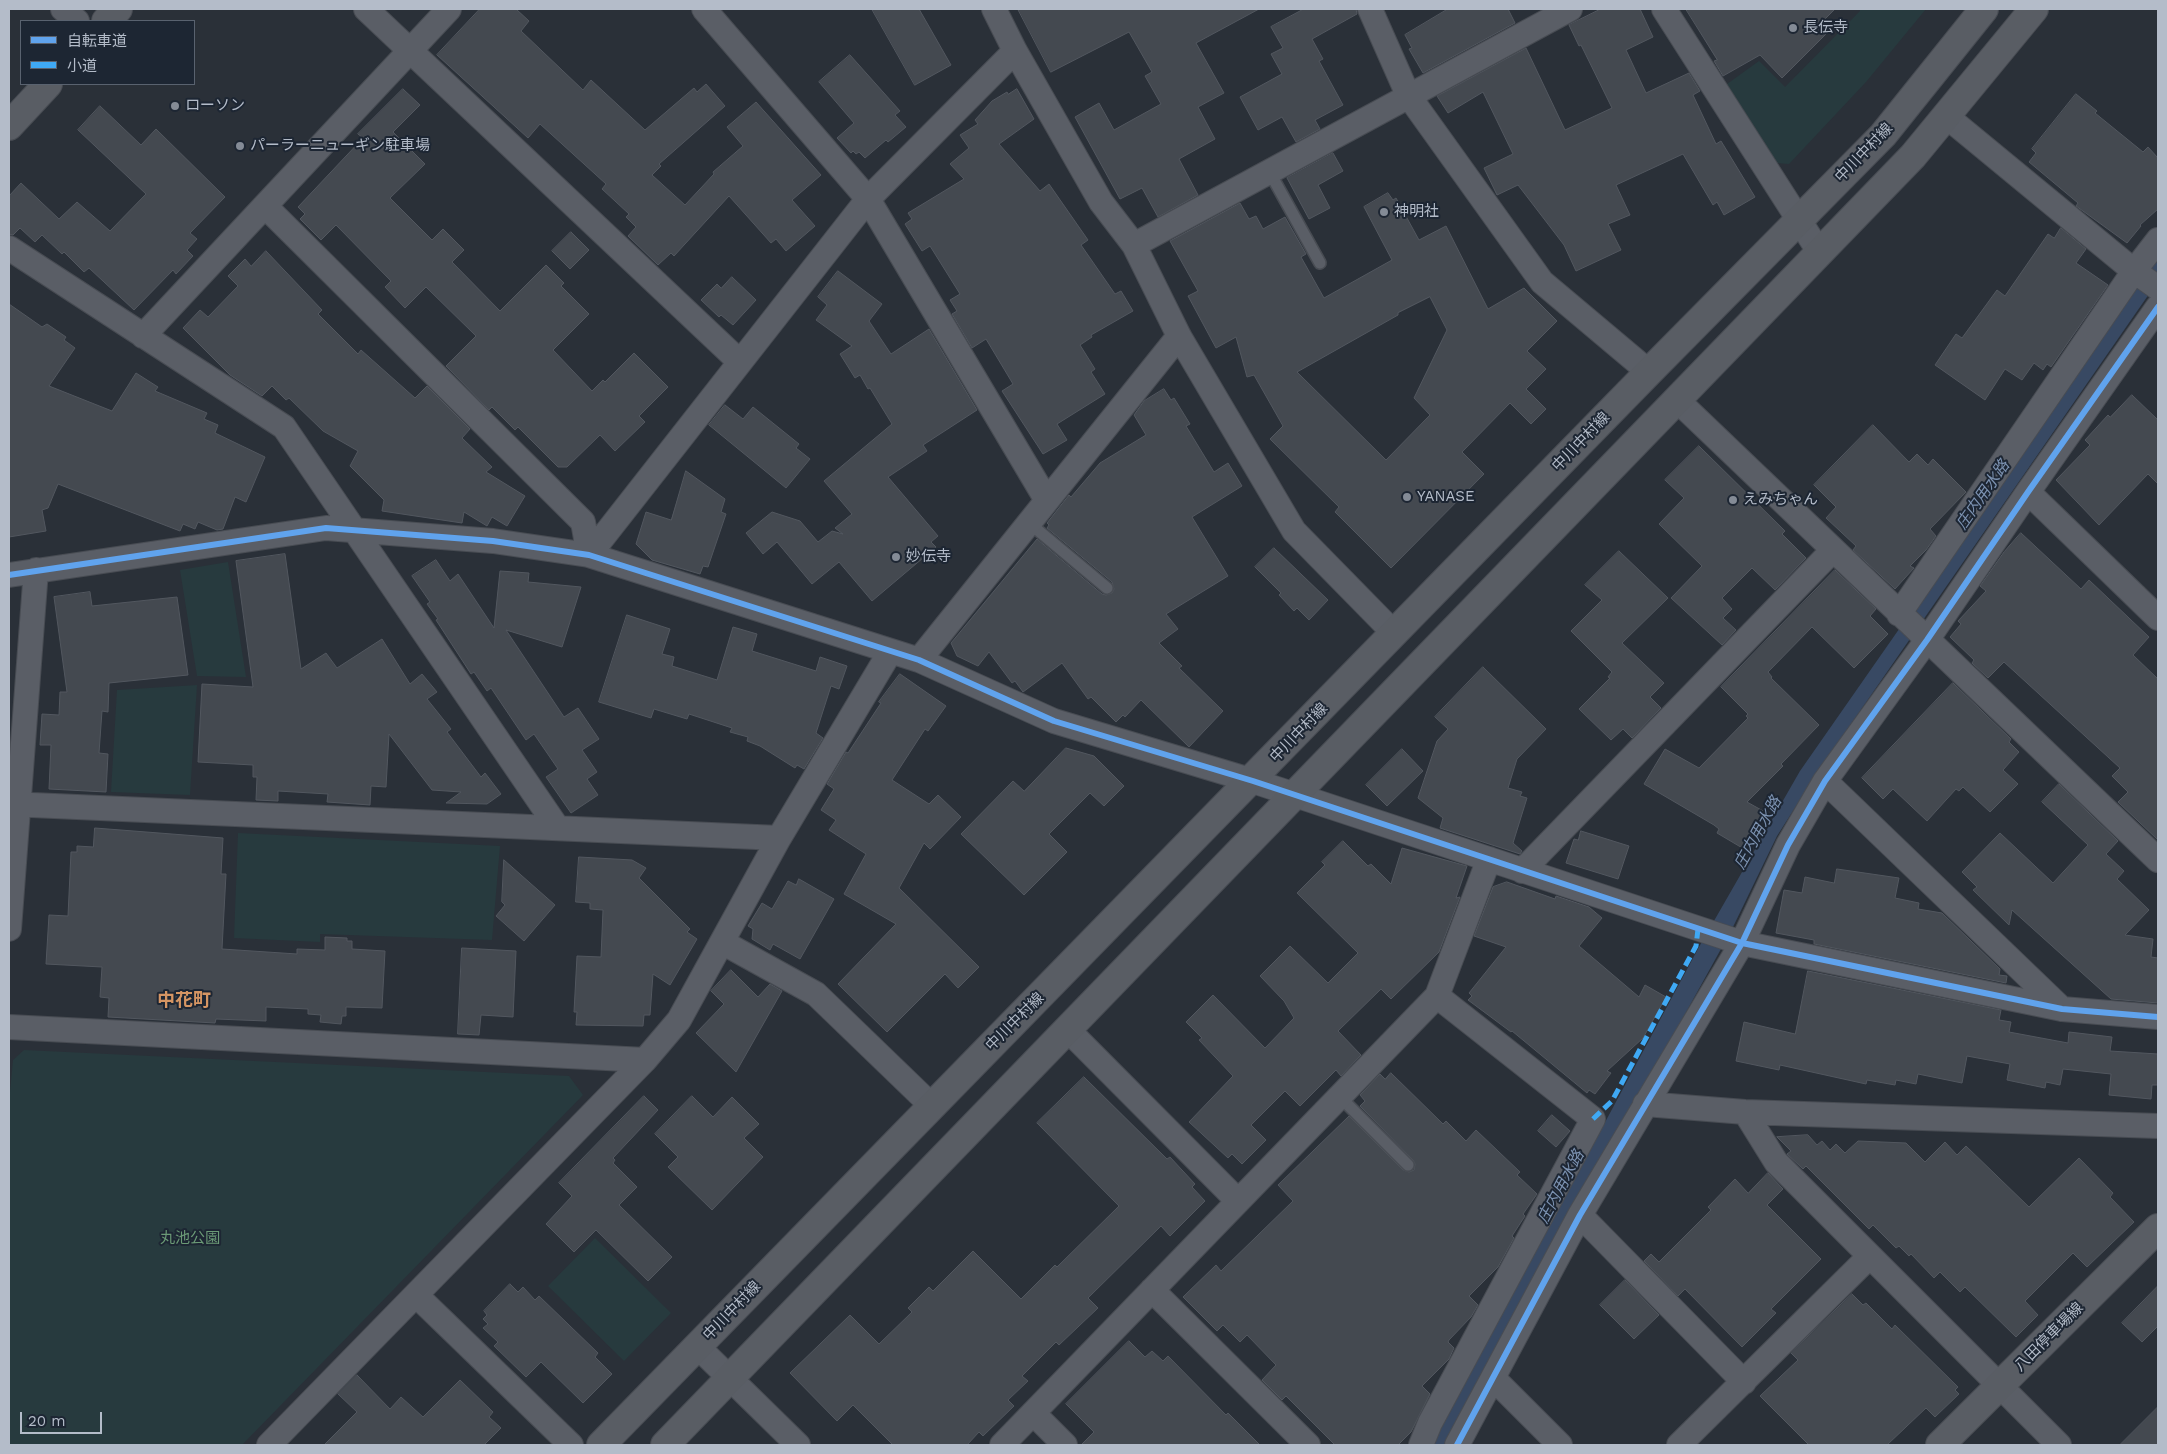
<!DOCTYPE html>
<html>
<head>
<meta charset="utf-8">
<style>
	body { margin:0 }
	#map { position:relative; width:2167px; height:1454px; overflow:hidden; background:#2a3038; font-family:"Work Sans","Noto Sans JP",sans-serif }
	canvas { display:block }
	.frame { position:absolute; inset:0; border:10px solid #b4bcc9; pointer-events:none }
	.legend { position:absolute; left:20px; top:20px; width:175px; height:65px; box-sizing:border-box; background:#1d2633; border:1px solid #59626f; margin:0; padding:6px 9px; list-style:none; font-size:15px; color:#b4bcc9 }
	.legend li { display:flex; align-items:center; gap:10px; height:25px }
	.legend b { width:25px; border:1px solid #59626f }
	.scale { position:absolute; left:20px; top:1412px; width:82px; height:22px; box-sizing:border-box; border:2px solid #b4bcc9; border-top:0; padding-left:6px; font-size:15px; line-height:18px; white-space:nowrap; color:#b4bcc9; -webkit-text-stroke:4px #1d2633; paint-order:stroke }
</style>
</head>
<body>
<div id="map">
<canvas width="2167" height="1454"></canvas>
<div class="frame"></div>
<ul class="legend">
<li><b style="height:6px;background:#60a3ed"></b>自転車道</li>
<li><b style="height:6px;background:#3fa9f5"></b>小道</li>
</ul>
<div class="scale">20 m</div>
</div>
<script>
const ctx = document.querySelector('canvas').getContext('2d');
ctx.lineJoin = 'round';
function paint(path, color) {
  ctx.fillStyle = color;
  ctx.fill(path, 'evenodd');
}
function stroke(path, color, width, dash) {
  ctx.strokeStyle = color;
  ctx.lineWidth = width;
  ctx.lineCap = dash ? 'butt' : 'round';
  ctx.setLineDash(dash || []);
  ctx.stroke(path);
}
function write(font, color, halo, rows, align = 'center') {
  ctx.font = font + ' "Work Sans","Noto Sans JP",sans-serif';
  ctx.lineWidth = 4;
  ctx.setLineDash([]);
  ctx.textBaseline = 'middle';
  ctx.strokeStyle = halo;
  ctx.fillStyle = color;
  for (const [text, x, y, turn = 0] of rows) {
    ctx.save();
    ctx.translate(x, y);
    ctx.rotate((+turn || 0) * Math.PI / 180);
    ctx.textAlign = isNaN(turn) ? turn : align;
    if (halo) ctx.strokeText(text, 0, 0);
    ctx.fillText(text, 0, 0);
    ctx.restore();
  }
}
paint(new Path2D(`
	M1860,9h66l-60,73 -77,82 -12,-1 -50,-79 32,-23 26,26 75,-76z
	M228,562l18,115 -49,-1 -17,-106z
	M197,685l-7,110 -79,-3 6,-102z
	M238,833l262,13 -8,94 -172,-6v8l-86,-4z
	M24,1050l545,26 14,19 -341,350h-233v-343l4,-42z
	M595,1238l76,75 -47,48 -76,-75z`), '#273a3e');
paint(new Path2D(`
	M2158,258v23l-341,492 -40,63 -45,93 -285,516h-15l267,-498 101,-176z`), '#384963');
const building = new Path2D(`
	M480,9h36l13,12 -8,10 62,59 8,-10 54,50 49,-42 3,4 9,-8 19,22 -66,58 2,2 -9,9 33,30 29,-31 -1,-2 30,-26 -16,-19 29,-25 65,73 -29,25 23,26 -29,25 -10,-12 -5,4 -42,-47 -55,60 -3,-3 -13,12 -30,-29 8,-9 -10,-10 3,-3 -27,-25 4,-5 -66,-60 -12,14 -91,-83z
	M872,9h47l32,56 -36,20z
	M1018,9h241l-63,34 28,50 -26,14 17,32 -36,20 19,36 -40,22 -16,-29 -22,11 -45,-82 24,-14 15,27 47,-26 -16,-28 7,-4 -23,-40 -78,40z
	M1304,9h52l1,5 -45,25 11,20 -4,2 24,44 -28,15 5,9 -24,13 -14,-25 -24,13 -18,-33 42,-23 -11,-20 12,-6 -12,-21z
	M1448,9h60l7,14 -92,50 -14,-24 3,-1 -7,-13z
	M1601,9h39l13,28 -27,13 20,43 43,-20 11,18 -7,4 23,49 5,-3 34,56 -31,18 -7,-13 -4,3 -30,-51 -67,31 14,30 -22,9 13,26 -45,21 -12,-26 -46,-60 -21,10 -13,-27 29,-14 -30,-62 -35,21 -11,-17 89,-48 39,82 47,-22 -31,-63 -2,1 -10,-21z
	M1686,9h149l-11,11 8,8 -50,50 -22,-23 -37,21 -9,-15 3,-1z
	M850,55l50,56 -5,4 11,12 -18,15 -2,-2 -21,18 -6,-6 -3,2 -3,-3 -2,2 -14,-15 17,-15 -35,-41z
	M403,89l17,16 -27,27 32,32 -35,34 42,42 11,-11 21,21 -12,12 48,49 46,-46 18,18 -3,3 28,28 -36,36 39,41 11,-11 2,2 29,-29 34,34 -29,29 6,6 -30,29 -15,-16 -33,32h-9l-40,-40 -3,3 -23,-23 -3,3 -43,-44 30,-30 -50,-49 -21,21 -20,-21 6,-6 -55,-56 -15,15 -21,-21 5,-5 -7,-7 65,-69 -5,-4z
	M1017,89l17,30 -35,25 41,47 9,-7 39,56 -7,5 34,49 6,-3 12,20 -42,24 1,2 -12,8 15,24 -4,3 14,22 -48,30 10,16 -24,14 -41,-63 11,-7 -27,-45 -14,9 -20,-34 5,-3 -7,-11 10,-6 -30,-48 -8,5 -17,-27 7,-5 -4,-6 56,-34 -14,-15 19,-16 -9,-13 18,-11 -3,-4 17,-19 15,-9 1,2z
	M2076,94l21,17 -2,2 48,39 5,-5 10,11v51l-18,16 1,1 -14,17 -51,-37 2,-3 -49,-41 7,-9 -4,-4z
	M100,106l41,39 15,-16 69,68 -35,36 7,6 -10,11 6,6 -17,18 -3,-4 -39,40 -45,-42 -5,4 -20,-20 -2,2 -20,-19 -7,7 -15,-14 -7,7 -4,-1v-38l12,-13 38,36 18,-17 33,29 36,-37 -68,-64z
	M1333,153l10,18 -25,14 12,23 -21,11 -22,-41z
	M1388,193l5,7 3,-2 23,42 27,-14 42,83 36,-21 33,33 -30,30 19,18 -20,20 20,20 -15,15 -21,-21 -48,49 22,22 -93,94 -56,-56 4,-5 -69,-68 13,-13 -29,-51 -7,2 -11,-40 -20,11 -28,-52 10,-5 -28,-50 70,-38 9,16 7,-3 7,13 22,-12 21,37 -5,3 23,41 68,-38 -28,-53zM1430,297l17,33 -33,68 16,17 -44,45 -89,-88 101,-57v-2z
	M2061,228l25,21 -10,14 32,22 -57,82 -4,-3 -4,6 -9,-7 -12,17 -17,-11 -20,31 -50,-35 21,-31 6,4 35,-48 8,6 43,-62 6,4z
	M571,232l18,18 -19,19 -18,-18z
	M266,251l56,59 -4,4 40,40 3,-4 54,48 12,-12 43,43 -8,9 30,29 -6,5 39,24 -18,30 -15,-9 -5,9 -23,-14 -2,11 -80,-12 2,-11 -34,-34 8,-15 -35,-20 -34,-33 -3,2 -14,-14 -10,10 -32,-21 -47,-47 17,-18 8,7 30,-31 -10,-10 17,-17 6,7z
	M838,271l44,33 -13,17 22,33 38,-25 48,81 -54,35 4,6 -39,26 50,59 -7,6 5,5 -64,54 -33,-39 -27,22 -35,-42 -14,12 -17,-21 26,-21 28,9 18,21 14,-11 11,3 -8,-6 17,-14 -28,-33 68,-57 -22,-36 -2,1 -8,-14 -5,3 -15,-24 12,-8 -36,-26 11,-15 -9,-8z
	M732,277l24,23 -23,25 -12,-10 -2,2 -18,-17 16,-16 4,4z
	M9,304l33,23 5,-3 19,13 -2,3 11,8 -26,38 63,25 24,-38 22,14 -3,4 52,22 -3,6 14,6 -3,8 50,24 -19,45 -11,-5 -12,32 -6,1 -19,-8 -3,7 -12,-5 -3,7 -122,-47 -10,24 -6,2 4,21 -37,6z
	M1164,389l7,11 3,-2 16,26 -4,2 28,46 14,-9 14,23 -50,31 36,59 -62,38 12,15 -19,14 23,23 -3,2 44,43 -34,36 -48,-47 -16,17 -2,-2 -7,7 -25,-25 -3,2 -26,-36 -39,29 -8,-11 -3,2 -23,-31 -11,14 -21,-10 -6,-13 86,-104 65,55 4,1 6,-2 2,-4 -2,-7 -65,-54 2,-3 -2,-2 22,-28 2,2 29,-34 46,-28 -12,-20 10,-14z
	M2132,395l26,25v64l-10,-10 -49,51 -43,-45 34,-35 -5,-5 23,-25 2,2z
	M725,405l18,14 10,-12 46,37 -3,4 14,11 -24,29 -77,-63z
	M1873,425l36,37 8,-8 11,11 5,-6 33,33 -36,37 6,7 -10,14 -16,16 4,2 -19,21 -42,-39 3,-4 -30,-28 10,-11 -22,-22z
	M1699,446l86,85 -3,3 24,24 -31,32 -23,-22 -30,30 10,11 -9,9 13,12 -14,15 -51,-47 31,-32 -43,-42 25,-26 -19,-18z
	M686,471l39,28 -4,13 5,2 -18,53 -5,-1 -3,8 -48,-14 -16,-16 10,-32 25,8z
	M2021,533l60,56 8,-9 60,57 -16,18 25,24v161l-40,-38 10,-10 -16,-16 8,-8 -116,-106 -16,16 -16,-15 2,-3 -24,-23 11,-13 -3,-3 28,-30 -6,-5 24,-34z
	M1274,548l54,52 -19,20 -12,-12 -3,3 -15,-16 2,-2 -26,-26z
	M1619,551l49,47 -46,45 42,40 -14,14 11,11 -29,30 -9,-9 -12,11 -32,-31 31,-31 -2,-1 4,-5 -41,-41 31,-31 -17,-15z
	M285,554l16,115 25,-16 11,15 45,-29 28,45 12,-10 15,18 -10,7 24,30 -4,3 34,45 4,-4 16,21 -14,10 -41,-1 15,-11 -29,-2 -43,-56 -3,53 -15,-1 -1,19 -43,-3 1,-8 -50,-3v10l-22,-1 1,-23h-4v-12l-55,-3 4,-78 51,3 -17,-126z
	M436,560l14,21 8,-7 36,54 6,-57 29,2 -1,9 53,5 -19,60 -56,-17 58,87 14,-9 21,31 -17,11 15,22 -10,7 11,16 -27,18 -25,-36 12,-8 -24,-35 -8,6 -35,-52 -4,3 -13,-19 -3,2 -35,-54 2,-1 -11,-15 3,-2 -18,-26z
	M1835,570l41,39 -6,7 18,18 -34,34 -42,-41 -44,45 4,5 -1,1 48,47 -38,39 2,2 -36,36 18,10 -21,37 -27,-16 2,-4 -5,-4 -70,-41 21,-35 34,19 49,-50 -2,-2 2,-2 -27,-27z
	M90,592l2,14 85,-9 11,78 -79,8 -1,29 -6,-1 -3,42 9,1 -2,38 -57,-3 2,-44h-11l2,-31 17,1 1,-23h7l-13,-95z
	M627,615l43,14 -8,25 12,3 -2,9 45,14 16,-53 24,7 -5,17 64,20 4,-14 27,9 -8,23 -8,-3 -15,47 7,5 -19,31 -7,-4 -2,3 -35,-22 -13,-5 1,-4 -18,-5 2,-4 -43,-14 -2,5 -33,-10 -3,9 -52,-16z
	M1483,667l63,62 -29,30 -9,29 14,4 -2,4 7,2 -14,45 9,8 -2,3 -80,-26 3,-10 -25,-20 19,-57 11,-12 -13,-12z
	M900,674l46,32 -18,25 -3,-2 -33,51 37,24 9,-9 23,22 -31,32 -6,-6 -25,45 80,79 -21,21 -13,-14 -58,58 -49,-48 58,-60 -52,-30 22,-40 -37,-24 7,-10 -15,-10 13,-21 -7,-5 19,-32 2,1 33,-50 -2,-1z
	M1953,683l58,56 -2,3 10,10 -16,18 15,14 -28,28 -27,-25 -4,4 -3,-2 -29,32 -34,-32 -10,10 -21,-21z
	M1066,748l28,8 30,30 -20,20 -14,-13 -41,41 18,18 -43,43 -63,-61 52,-53 11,10z
	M1402,749l21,22 -36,35 -21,-21z
	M2059,784l59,57 -12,13 18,17 -7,8 32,31 -24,25 28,4 -2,18 7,1v45l-47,-4 -99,-89 -3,15 -36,-35 4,-3 -15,-15 38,-39 53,50 35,-38 -46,-43z
	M95,828l128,10 -2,36h5l-4,75 75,5v-5l28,1v-13l22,1v3h5v8l33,2 -3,57 -36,-1v9h-4l-1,8 -21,-2 1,-7 -13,-1v-5l-42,-2v14l-50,-2 -1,4 -107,-6 1,-19 -9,-1 2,-30 -56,-3 3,-49 19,1 3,-64h6v-6l16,1z
	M1581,831l48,15 -11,33 -52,-16 8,-24 4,1z
	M1343,841l25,25 3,-2 20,20 11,-36 65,18 -11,32 4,-1 -21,55 -48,47 -10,-10 -43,42 23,24 -20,21 -5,-6 -36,36 -15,-15 -34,34 15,15 -24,24 -10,-10 -4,4 -39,-36 44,-46 -34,-36 3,-2 -16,-16 27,-27 52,53 29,-30 -10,-17 -24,-25 30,-30 38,37 30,-30 -61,-60 28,-28 -3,-3z
	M579,857l53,3 14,8 -7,10 51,51 -3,3 10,7 -27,46 -17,-11 -3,41h-6l-1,11 -67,-1 1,-13h-3l3,-56 24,1 2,-47 -13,-1v-6l-14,-1z
	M504,860l51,45 -31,36 -28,-25 9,-11 -3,-3z
	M1837,869l62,9 -4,20 24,5 -1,6 24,4 58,56 -1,6 8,1 -1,7 -192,-39v-4l-38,-7 8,-43 18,3 3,-16 29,6z
	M799,879l35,20 -34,60 -27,-15 -3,6 -18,-11 1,-10 -5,-3 14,-23 10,6 16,-28 8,4z
	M1507,882l48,17 1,-3 33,11 13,11 -23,28 60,51 6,-12 21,12 -23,41 -36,33 4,2 -16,21 -6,-4 -2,3 -75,-62 -1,1 -43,-32 4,-4 -3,-3 37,-46 -32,-11 19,-49z
	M462,948l54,3 -3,66 -32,-2 -2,20 -21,-1z
	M731,970l27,27 12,-13 12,7 -46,81 -40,-39 28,-29 -13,-13z
	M1808,971l193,39 -2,10 12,2 -2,10 59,11 1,-11 43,5 -2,14 48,3v31h-6l-1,14 -42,-4 2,-21 -48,-5 -3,16 -14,-3 -1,6 -38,-8 3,-16 -43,-8 -5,27 -44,-9 -2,10 -20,-4 -1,5 -28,-5 -1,4 -86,-19 -1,5 -43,-9 8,-39 51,12z
	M1391,1073l52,51 3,-3 20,20 10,-11 44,42 -3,3 20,19 -14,20 2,2 -13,20 2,2 -16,29 -29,29 9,9 -7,12 -22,23 -1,2 6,6 -5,11 -27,27 8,8 -19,38 -13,13h-63l-49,-49 -4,4 -20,-20 14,-15 -29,-30 -7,7 -17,-17 -6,6 -34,-34 33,-32 5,6 72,-70 -15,-16 71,-69 54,54 6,2 5,-2 1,-6 -2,-4 -53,-54 5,-5 -5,-6 20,-21 5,5z
	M1084,1077l83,82 3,-2 25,27 -3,3 13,14 -35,35 -9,-10 -73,72 10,10 -39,37 -3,-3 -34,34 6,5 -20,19 6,6 -31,30 -4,-4 -12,13h-74l-40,-40 -16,16 -47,-48 60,-58 29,29 33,-32 -4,-4 21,-21 4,4 40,-40 48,48 34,-34 2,2 62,-61 -82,-83z
	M644,1096l14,14 -45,48 2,2 -2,3 24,24 -18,18 53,52 -24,24 -52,-51 -22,22 -28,-28 26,-28 -13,-13z
	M692,1096l21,21 19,-20 27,27 -15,14 19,19 -51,53 -44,-43 10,-10 -23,-23z
	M1552,1115l18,16 -14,16 -18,-16z
	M1808,1135l9,10 5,-4 8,9 6,-6 9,9 13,-12 48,2 19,19 20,-20 12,13 9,-9 63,61 50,-49 34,35 -3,4 24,25 -47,45 -14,-14 -48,48 13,14 -22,22 -51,-50 -5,5 -20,-20 -6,6 -23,-24 -2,2 -10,-10 -3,2 -23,-23 -4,4 -63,-63 -3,3 -16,-15 4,-3 -14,-14z
	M1768,1173l15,16 -16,16 54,54 -50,50 5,4 -34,34 -57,-58 -7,7 -34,-35 7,-7 8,8 52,-52 -3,-3 27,-28 13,14z
	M1625,1280l34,35 -25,24 -34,-34z
	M510,1284l8,8 5,-5 12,13 4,-4 59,57 -3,4 17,17 -29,29 -42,-41 -15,15 -32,-31 4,-4 -15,-14 5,-4 -5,-5 4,-4 -3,-4z
	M2158,1286v40l-16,16 -20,-19z
	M1852,1294l11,11 3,-2 26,26 3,-4 63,62 -3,3 4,4 -24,23 -9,-9 -39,37h-78l-49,-49 38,-36 -7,-7z
	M1129,1341l16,16 7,-6 11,10 5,-5 58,59 2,-2 32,32h-179l13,-13 -28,-28z
	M357,1375l33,34 11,-12 22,20 37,-37 33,32 -4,5 12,11 -17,17h-160l33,-33 -19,-18z
	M2158,1407v38h-38z`);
paint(building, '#444950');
stroke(building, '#52575f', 1);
const lane = new Path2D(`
	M1269,171l51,92
	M1028,522l79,66
	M1340,1097l68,68`);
const street = new Path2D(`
	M63,9l14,12
	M366,9l374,353
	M704,9l164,190 178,300
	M994,9l21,42 86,151 33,43 45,91 115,195 101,103
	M1370,9l38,86 134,187 107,90
	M1664,9l156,244
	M1946,116l188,155 24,17
	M265,206l318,316 6,33 279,-356 147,-148
	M1134,245l436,-236
	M9,248l275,179 273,400
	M143,336l306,-327
	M1678,401l480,459
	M2028,492l130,126
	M9,575l317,-47 167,13 96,14 330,105 135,61 199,60 489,162 320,66 96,8
	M1899,614l235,-343 24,-31
	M919,660l260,-324
	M1825,781l237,228
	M9,804l770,34
	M1522,871l311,-321
	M9,929l27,-359
	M722,942l94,52 116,112
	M9,1027l636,33
	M1068,1030l170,171
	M1645,1104l100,8 413,14
	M1745,1112l31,50 283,283
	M1580,1215l164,167
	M1152,1290l156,155
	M416,1295l155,150
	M698,1347l100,98
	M1493,1378l67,67
	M1033,1413l32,32
	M269,1445l376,-385 34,-40 100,-182 111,-186
	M1002,1445l435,-449 52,-137
	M1421,1445l9,-22 163,-304 -156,-123
	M1457,1445l123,-230 162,-272 46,-98 37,-64 102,-141 101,-148 130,-185
	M1679,1445l191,-189`);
const secondary = new Path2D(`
	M106,21l12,-12
	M9,126l39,-42
	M601,1445l1048,-1073 234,-237 101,-126
	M665,1445l1248,-1289 121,-147
	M1940,1445l218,-217`);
stroke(lane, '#484c53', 14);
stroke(street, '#484c53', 26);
stroke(secondary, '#484c53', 30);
stroke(lane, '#5a5e66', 11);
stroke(street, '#5a5e66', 24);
stroke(secondary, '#595d64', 28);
stroke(new Path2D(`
	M1593,1119l19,-18 84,-155 2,-17`), '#3fa9f5', 5, [10, 5]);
stroke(new Path2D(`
	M9,575l317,-47 167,13 96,14 330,105 135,61 199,60 489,162 320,66 96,8
	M1457,1445l123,-230 162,-272 46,-98 37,-64 102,-141 101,-148 130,-185`), '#60a3ed', 6);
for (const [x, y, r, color] of [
	[1793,28,5,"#848b96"],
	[175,106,5,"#848b96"],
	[240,146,5,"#848b96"],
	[1384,212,5,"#848b96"],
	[1407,497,5,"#848b96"],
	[1733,500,5,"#848b96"],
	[896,557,5,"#848b96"]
]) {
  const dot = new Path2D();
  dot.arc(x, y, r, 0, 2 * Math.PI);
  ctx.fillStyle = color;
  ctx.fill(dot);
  stroke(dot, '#1d2633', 2);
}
write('15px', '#b4bcc9', '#1d2633', [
	["長伝寺",1803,28],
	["ローソン",185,106],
	["パーラーニューギン駐車場",250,146],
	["神明社",1394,212],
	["YANASE",1417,497],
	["えみちゃん",1743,500],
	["妙伝寺",906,557]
], 'left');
write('15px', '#b4bcc9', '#1d2633', [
	["中川中村線",1864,153,-46],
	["中川中村線",1581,442,-46],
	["中川中村線",1299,733,-46],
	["中川中村線",1015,1022,-45],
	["中川中村線",732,1311,-46],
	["八田停車場線",2049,1337,-45]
]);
write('15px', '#6b9a76', '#1d2633', [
	["丸池公園",190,1239]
]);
write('italic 16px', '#7c92b1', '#1d2633', [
	["庄内用水路",1983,495,-55],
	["庄内用水路",1758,833,-61],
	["庄内用水路",1561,1187,-62]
]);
write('bold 18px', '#d59563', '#1d2633', [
	["中花町",184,1001]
]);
</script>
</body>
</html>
